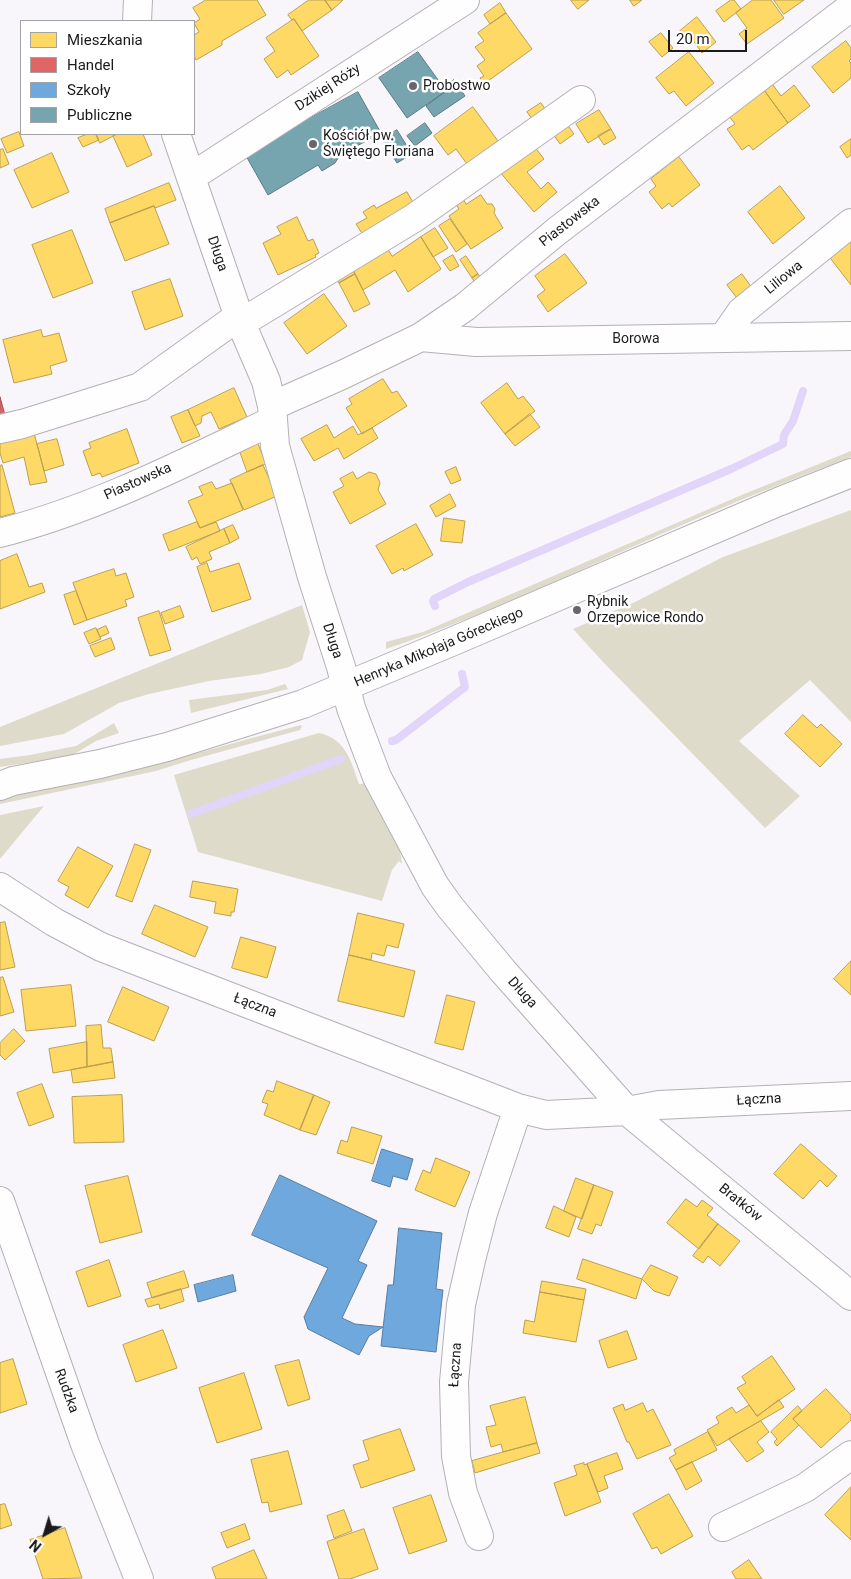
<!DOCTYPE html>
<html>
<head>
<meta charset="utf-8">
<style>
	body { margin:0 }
	#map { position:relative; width:851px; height:1579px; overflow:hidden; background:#f8f6fb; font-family:Roboto,sans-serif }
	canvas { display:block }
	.legend { position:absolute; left:20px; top:20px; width:175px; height:115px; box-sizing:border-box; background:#fff; border:1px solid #a3a3a4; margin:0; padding:6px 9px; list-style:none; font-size:15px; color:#1a191c }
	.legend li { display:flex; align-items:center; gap:10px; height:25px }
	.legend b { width:25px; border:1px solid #a3a3a4 }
	.north { position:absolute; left:20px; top:1509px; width:50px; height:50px; -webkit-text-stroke:4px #fff; paint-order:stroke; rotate:219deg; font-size:14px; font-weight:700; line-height:20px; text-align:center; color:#1a191c }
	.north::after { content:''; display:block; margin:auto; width:18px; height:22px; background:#1a191c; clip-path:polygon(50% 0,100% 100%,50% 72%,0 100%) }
	.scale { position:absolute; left:668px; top:30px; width:79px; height:22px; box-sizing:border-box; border:2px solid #1a191c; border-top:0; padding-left:6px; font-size:15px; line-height:18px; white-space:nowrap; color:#1a191c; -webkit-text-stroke:4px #fff; paint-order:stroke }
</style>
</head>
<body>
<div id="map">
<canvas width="851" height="1579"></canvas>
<ul class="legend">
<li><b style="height:14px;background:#ffd966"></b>Mieszkania</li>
<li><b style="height:14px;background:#e06666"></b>Handel</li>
<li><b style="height:14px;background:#6fa8dc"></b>Szkoły</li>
<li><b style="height:14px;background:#76a5af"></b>Publiczne</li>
</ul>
<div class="north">N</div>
<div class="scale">20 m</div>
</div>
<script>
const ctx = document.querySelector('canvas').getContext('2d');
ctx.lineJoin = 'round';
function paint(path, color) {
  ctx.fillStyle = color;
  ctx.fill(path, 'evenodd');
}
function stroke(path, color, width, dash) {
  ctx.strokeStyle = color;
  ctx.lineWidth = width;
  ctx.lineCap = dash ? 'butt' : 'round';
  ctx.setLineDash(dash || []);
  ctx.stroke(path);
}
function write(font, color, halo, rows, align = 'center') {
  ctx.font = font + ' Roboto,sans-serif';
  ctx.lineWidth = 5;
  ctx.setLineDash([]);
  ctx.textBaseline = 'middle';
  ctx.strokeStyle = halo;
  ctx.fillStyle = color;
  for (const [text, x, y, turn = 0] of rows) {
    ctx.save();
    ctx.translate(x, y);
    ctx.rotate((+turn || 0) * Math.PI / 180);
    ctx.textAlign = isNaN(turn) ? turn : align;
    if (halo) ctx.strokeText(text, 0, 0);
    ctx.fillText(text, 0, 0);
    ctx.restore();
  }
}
paint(new Path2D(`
	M851,451v6c-50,19 -99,38 -148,59 -105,45 -208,96 -317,133v-7l37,-10 321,-138z
	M851,510v212l-41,-42 -71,61 61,55 -35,32 -161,-165 -31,-34 62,-27 88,-45z
	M302,605l8,27 -8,28 -13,7 -28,7 -52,7 -60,13 -30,9 -55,31 -64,12v-19z
	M285,684l3,5 -97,24 -2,-13 78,-10z
	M114,723l5,10 -23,8 -25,15 -71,11v-8l30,-4 46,-9z
	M301,725l1,1 -2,4 -109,30 -35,11 -156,33v-5c42,-10 85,-16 127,-27 58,-15 116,-32 174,-47z
	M319,733c27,6 32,28 40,51l11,-1 30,67 2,14 -3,-3 -7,9 -10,31 -184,-49 -24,-77z
	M44,806l-44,53v-44z`), '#dedbcb');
const homes = new Path2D(`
	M206,0h51l9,15 -44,26v4l-26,15 -2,-4v-21l5,-3 -5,-9 6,-4 -7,-11z
	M309,0h16l7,10 -30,21 -8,-12 -2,1 -4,-5z
	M325,0h18l-11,10z
	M571,0h18l-11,9z
	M630,0h12l-8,6z
	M731,0h3l7,9 -17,13 -8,-11z
	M753,0h18l13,18 -37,26 -8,-10 8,-6 -11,-15z
	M774,0h30l-20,14z
	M500,3l6,10 -16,11 -6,-9z
	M506,13l26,36 -48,35 -4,-6 4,-2 -7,-10 8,-6 -10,-13 9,-6 -6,-8z
	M697,17l19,25 -14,11 -10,-14 -4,2 -8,-10z
	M294,19l25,37 -28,19 -3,-5 -11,8 -13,-19 11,-8 -9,-13z
	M661,33l12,15 -11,9 -13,-15z
	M846,41l5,7v11l-2,2 2,2v15l-18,15 -21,-26z
	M689,52l25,31 -28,23 -12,-15 -5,3 -13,-16z
	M773,85l8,11 13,-11 16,21 -22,17 -24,-33z
	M764,90l24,33 -35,27 -4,-5 -7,5 -15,-21 8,-5 -6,-8z
	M541,103l7,10 -14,9 -7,-10z
	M473,107l25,34 -31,23 -11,-15 -8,6 -14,-19z
	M599,110l12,19 -23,14 -12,-19z
	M566,123l8,11 -14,10 -7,-10z
	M611,129l5,9 -12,7 -6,-9z
	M19,132l5,14 -17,7 -6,-14z
	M88,134h8l3,6 -16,7 -5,-9z
	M96,134h21l-17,9z
	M117,134h26l9,21 -25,12 -14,-31z
	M851,139v16l-4,3 -7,-11z
	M534,146l10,13 -17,13 14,17 7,-7 9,10 -23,20 -35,-41z
	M3,149l6,15 -9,4v-18z
	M52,153l17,39 -37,16 -18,-38z
	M679,157l21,28 -28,22 -3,-4 -7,6 -13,-17 7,-6 -5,-7z
	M169,183l7,17 -21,8 -1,-2 -44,17 -5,-14z
	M780,186l25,32 -32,26 -25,-32z
	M407,192l8,14 -50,32 -9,-14 11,-6 -4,-6 11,-7 2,3z
	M481,195l6,9h5l3,5 -1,4 9,15 -32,21 -22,-33 10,-7 -3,-5 7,-5 3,5z
	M154,206l15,38 -44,17 -15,-38z
	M297,217l11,24 5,-2 6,14 -4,2 1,2 -38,18 -15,-32 18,-9 -4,-7z
	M450,219l17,25 -11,8 -17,-26z
	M435,228l13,20 -15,9 -12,-20z
	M72,230l21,53 -40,15 -21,-53z
	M851,235v50l-24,-31z
	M421,237l20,32 -33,23 -13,-22 -32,20 -11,-22 34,-22 6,10z
	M565,254l22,29 -39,29 -11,-16 8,-6 -10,-14z
	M453,255l6,11 -9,5 -7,-10z
	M466,256l12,18 -6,4 -12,-18z
	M350,265l5,9 -16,9 -5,-9z
	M355,274l15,30 -16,8 -15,-29z
	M478,274l5,6 -7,4 -4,-6z
	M742,274l13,18 -15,10 -13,-17z
	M170,279l13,37 -38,14 -13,-38z
	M324,294l23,32 -40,28 -23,-31z
	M41,330l2,7 16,-4 8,28 -17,5 2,8 -38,9 -11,-43z
	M383,379l9,14 5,-2 10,15 -45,28 -16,-26 6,-4 -3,-5z
	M507,383l11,16 5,-3 12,15 -30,23 -24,-31z
	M234,388l13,29 -28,12 -8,-17 -9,4 -1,7 -6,3 -7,-16z
	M188,410l12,26 -18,7 -11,-26z
	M530,414l10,13 -25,19 -10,-12z
	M327,425l7,13 19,-12 5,9 14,-7 6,10 -34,21 -6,-11 -24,13 -13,-22z
	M127,429l12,34 -37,14 -2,-4 -8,3 -9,-25 8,-3 -2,-5z
	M34,433l13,49 -17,3 -6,-28 -21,6 -3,-10v-12z
	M57,439l7,26 -20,6 -7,-27z
	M256,439l10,25 -19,8 -9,-25z
	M2,465l13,48 -15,4v-51z
	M263,465l14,31 -33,14 -14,-30z
	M456,467l5,13 -10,4 -6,-12z
	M353,472l4,7 12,-7 7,2 4,9 -2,7 8,14 -36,20 -17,-32 11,-6 -4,-7z
	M212,482l4,7 16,-6 11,27 -43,18 -12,-27 15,-6 -4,-8z
	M450,494l6,12 -20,11 -6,-11z
	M444,518l21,3 -3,22 -21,-2z
	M197,522l3,6 16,-6 4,9 -51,20 -6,-16z
	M416,524l17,31 -29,16 -1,-3 -11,6 -16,-28z
	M233,525l6,13 -9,5 -6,-14z
	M224,529l6,14 -21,9 3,7 -12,5 -3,-7 -5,3 -6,-13z
	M17,554l12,33 13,-4 3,9 -45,17v-48z
	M207,563l3,9 29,-9 12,36 -39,13 -15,-45z
	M114,569l2,7 10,-3 8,24 -9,3 2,6 -40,14 -14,-37z
	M76,591l11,29 -13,5 -10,-30z
	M180,606l4,11 -19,7 -4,-11z
	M159,611l12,39 -21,6 -12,-38z
	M106,626l3,7 -9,4 -3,-7z
	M96,628l5,11 -12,5 -5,-11z
	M111,638l4,11 -20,8 -5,-11z
	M803,715l14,13 4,-4 21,20 -22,23 -35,-33z
	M135,844l16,6 -19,52 -16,-6z
	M78,847l35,19 -25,42 -23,-13 4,-8 -11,-6z
	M193,881l45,8 -4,23h-3v4l-17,-3 2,-11 -26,-5z
	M155,905l53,22 -13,30 -53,-23z
	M358,913l46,11 -6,24 -11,-3 -3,11 -12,-3 -1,7 -22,-5z
	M5,922l10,45 -15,3v-47z
	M241,937l35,10 -9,31 -35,-10z
	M349,955l66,16 -11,46 -66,-16z
	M851,961v34l-17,-16z
	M3,977l11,35 -14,4v-38z
	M71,985l5,41 -50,5 -5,-41z
	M123,987l46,20 -15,34 -46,-19z
	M447,995l28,7 -12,48 -28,-7z
	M101,1025l2,23h8l2,14 -26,5 -1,-41z
	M14,1029l11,12 -20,19 -5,-5v-12z
	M87,1042v25l-34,6 -4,-24z
	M113,1062l2,16 -42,5 -2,-13z
	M277,1081l37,14 -14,35 -36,-15 4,-11 -6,-2 5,-12 6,2z
	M42,1084l12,33 -25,9 -12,-33z
	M122,1095l2,47 -50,1 -2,-46z
	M314,1095l16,7 -14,33 -16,-5z
	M352,1127l30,9 -9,28 -36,-11 4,-13 6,2z
	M801,1144l36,32 -10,11 -7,-7 -17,19 -29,-25z
	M436,1158l34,14 -15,35 -40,-17 8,-20 7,3z
	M128,1176l14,56 -42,11 -15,-57z
	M576,1178l18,7 -12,34 -18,-8z
	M594,1185l19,7 -12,34 -5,-2 -4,10 -14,-5z
	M686,1199l11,8 5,-7 11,8 -6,7 11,9 -19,25 -32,-26z
	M554,1206l22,11 -7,20 -23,-9z
	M718,1224l22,17 -20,25 -12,-10 -5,7 -10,-7z
	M583,1259l59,20 -6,20 -59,-20z
	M109,1260l12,36 -33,11 -12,-35z
	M651,1265l27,12 -9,19 -15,-5 -12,-12z
	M184,1271l5,16 -37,11 -5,-15z
	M542,1281l44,8 -2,11 -44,-8z
	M181,1289l3,12 -24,8 -1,-5 -11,3 -3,-7z
	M540,1292l44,8 -8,42 -53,-9 2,-13 9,2z
	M163,1330l14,38 -41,14 -13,-37z
	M627,1331l10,28 -29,9 -9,-27z
	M772,1356l23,33 -38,27 -20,-28 9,-5 -4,-6z
	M13,1359l14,45 -27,9v-50z
	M299,1360l11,39 -22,7 -13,-40z
	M244,1373l18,56 -45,14 -18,-55z
	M826,1389l25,26v5l-30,28 -28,-29z
	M525,1397l12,46 -34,9 -2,-8 -10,3 -5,-20 10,-2 -6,-19z
	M779,1400l5,7 -67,39 -10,-16 12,-7 -3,-6 16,-10 4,6 13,-8 8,11z
	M643,1403l4,9 6,-3 18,36 -34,14 -8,-17h-2l-14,-34 10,-4 2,6z
	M798,1406l4,5 -9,8 6,6 -22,21 -3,-4 3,-3 -6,-7z
	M761,1421l8,11 -12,10 7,9 -17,11 -18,-23z
	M400,1429l15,41 -54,18 -8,-23 16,-5 -6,-19z
	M708,1432l9,18 -41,20 -7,-12 7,-4 -2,-4z
	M537,1443l3,10 -65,20 -3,-12z
	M288,1451l14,53 -32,8 -2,-10 -6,1 -11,-43z
	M617,1453l6,16 -19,7 4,12 -10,4 -11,-28z
	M692,1462l10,19 -16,9 -10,-20z
	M584,1463v2l3,-1 14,38 -36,14 -11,-33 23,-8 -3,-9z
	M851,1487v53l-26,-25z
	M669,1494l24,42 -32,18 -4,-7 -5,2 -19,-35z
	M431,1495l16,46 -38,13 -16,-46z
	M5,1504l7,21 -12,4v-24z
	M344,1510l8,21 -18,7 -7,-22z
	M245,1524l5,15 -23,9 -6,-15z
	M65,1528l17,50 -39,1 -13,-39z
	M364,1529l14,40 -28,10h-11l-12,-37z
	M254,1550l13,29h-51l-4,-11z
	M749,1560l13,19h-26l-4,-7z`);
paint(homes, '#ffd966');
stroke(homes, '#ba9f50', 1);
const shops = new Path2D(`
	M0,397l6,22 -6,2z`);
paint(shops, '#e06666');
stroke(shops, '#a54f50', 1);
const schools = new Path2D(`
	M382,1149l31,10 -6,21 -14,-4 -3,11 -18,-6z
	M280,1175l97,46 -19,40 9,4 -25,53 13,6 28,3 -14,9 -10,19 -51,-26 -4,-12 24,-49 -76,-33z
	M399,1228l43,5 -6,56 7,1 -7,62 -55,-6 7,-61h5z
	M233,1275l3,16 -38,11 -4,-17z`);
paint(schools, '#6fa8dc');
stroke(schools, '#567da2', 1);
const public = new Path2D(`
	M418,52l28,39 -39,27 -28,-40z
	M454,80l11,16 -31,21 -8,-11 20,-15 -3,-4z
	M358,92l23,41 -41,22 -5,8 -13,8 -4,-6 -50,30 -23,-41z
	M425,123l7,10 -17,13 -8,-10z
	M397,130l15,24 -15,9 -15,-24z`);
paint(public, '#76a5af');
stroke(public, '#5a7b83', 1);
stroke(new Path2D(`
	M435,606l-2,-5 1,-2 34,-17 263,-113 52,-25 1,-9 9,-14 10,-30
	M392,741l4,-1 69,-53 -3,-13
	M191,814l150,-55`), '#e2d5fa', 8);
const street = new Path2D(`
	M137,21l1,-21
	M176,134l65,189 25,58 6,25 3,40 37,131 29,90 10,41 26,69 58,109 15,21 53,64 124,140 224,185
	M191,177l274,-177
	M241,323l173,-105 167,-118
	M421,337l55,5 375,-6
	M723,338l18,-26 110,-89
	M272,406l70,-31 79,-38 44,-30 92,-76 294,-224
	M0,429l22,-5 118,-37 99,-71
	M0,533c95,-24 184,-70 272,-112
	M0,887l54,35 47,25 417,161 28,7 81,-4 32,-6 192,-9
	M723,1527l82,-39 46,-33
	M479,1536l-16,-43 -7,-37 -2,-74 7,-77 10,-45 12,-47 35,-105`);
const secondary = new Path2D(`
	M0,786l13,-5 87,-17 67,-17 136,-43 153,-64 322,-138 73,-29
	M0,1201l85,243 54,135`);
stroke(street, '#b3b1b5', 30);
stroke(secondary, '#b3b1b5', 30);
stroke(street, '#fefefe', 28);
stroke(secondary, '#fefefe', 28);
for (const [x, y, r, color] of [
	[413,86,5,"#68666a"],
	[313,144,5,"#68666a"],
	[577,610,5,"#68666a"]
]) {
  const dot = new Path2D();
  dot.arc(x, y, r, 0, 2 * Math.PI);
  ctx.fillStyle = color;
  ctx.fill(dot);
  stroke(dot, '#fff', 2);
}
write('14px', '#1a191c', '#fff', [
	["Probostwo",423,86],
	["Kościół pw.",323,136],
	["Świętego Floriana",323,152],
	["Rybnik",587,602],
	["Orzepowice Rondo",587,618]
], 'left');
write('14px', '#1a191c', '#fff', [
	["Dzikiej Róży",328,88,-33],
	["Piastowska",570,222,-38],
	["Długa",217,254,71],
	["Liliowa",784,278,-39],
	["Borowa",636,339],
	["Piastowska",138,482,-24],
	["Długa",332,641,72],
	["Henryka Mikołaja Góreckiego",439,648,-23],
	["Długa",522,993,48],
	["Łączna",255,1006,21],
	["Łączna",759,1100,-3],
	["Bratków",740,1203,39],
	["Łączna",456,1365,-86],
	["Rudzka",66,1391,70]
]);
</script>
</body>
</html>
